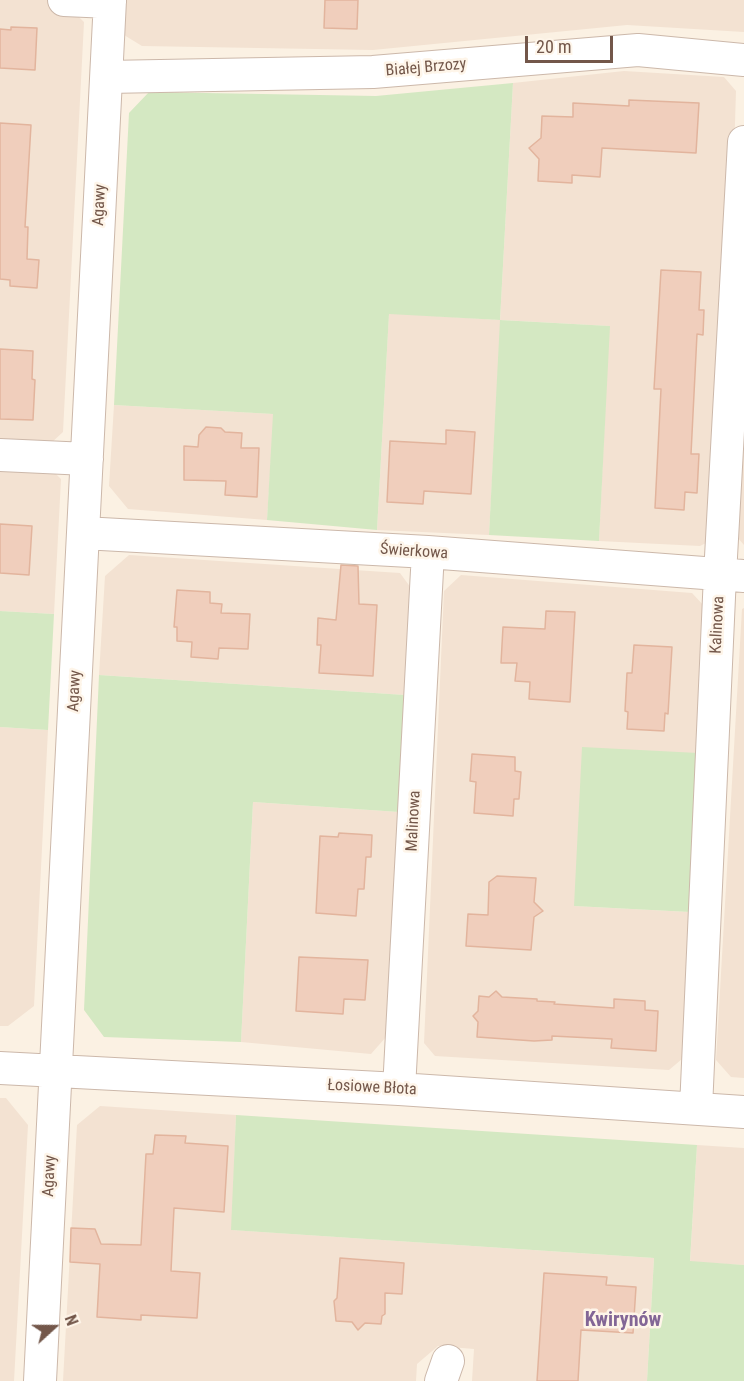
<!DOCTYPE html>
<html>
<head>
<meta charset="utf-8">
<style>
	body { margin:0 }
	#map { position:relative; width:744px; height:1381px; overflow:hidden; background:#fbf1e3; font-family:"Roboto Condensed",sans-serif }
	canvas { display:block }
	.north { position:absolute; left:24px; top:1297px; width:60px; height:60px; -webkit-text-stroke:4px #fef5e9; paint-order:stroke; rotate:69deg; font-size:16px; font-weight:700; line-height:24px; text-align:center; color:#73574a }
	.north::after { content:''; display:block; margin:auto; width:21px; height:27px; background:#73574a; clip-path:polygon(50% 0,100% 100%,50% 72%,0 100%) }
	.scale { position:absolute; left:525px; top:36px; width:88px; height:27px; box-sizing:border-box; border:3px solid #73574a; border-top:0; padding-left:8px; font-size:18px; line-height:21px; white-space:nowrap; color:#73574a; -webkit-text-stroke:4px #fef5e9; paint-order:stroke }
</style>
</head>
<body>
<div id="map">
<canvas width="744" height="1381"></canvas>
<div class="north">N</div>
<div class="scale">20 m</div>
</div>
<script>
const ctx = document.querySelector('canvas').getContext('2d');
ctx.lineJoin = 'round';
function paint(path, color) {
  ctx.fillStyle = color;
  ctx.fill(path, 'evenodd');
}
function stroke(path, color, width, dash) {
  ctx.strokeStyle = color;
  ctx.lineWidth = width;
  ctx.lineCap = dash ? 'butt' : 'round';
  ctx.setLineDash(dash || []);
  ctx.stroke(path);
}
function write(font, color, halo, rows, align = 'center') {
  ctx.font = font + ' "Roboto Condensed",sans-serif';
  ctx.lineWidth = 5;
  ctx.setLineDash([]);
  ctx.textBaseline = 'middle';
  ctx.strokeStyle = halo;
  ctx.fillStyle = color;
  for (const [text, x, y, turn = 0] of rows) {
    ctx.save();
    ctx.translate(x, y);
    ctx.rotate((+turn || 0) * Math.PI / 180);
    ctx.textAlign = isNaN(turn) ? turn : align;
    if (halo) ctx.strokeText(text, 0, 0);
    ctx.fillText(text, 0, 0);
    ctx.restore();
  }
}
paint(new Path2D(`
	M0,0h73v11l11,11 -21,410 -13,12 -1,23 12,12 -7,135 -54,-3z
	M126,0h618v32l-117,-7 -254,25 -231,-4 -18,-11z
	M624,71l100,6 12,14 -14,444 -22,11 -101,-5 10,-215 -108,-6 -12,215 -112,-5 12,-217 111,7 13,-237z
	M114,405l160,9 -7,106 -139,-11 -19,-23z
	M744,407v138l-7,-8z
	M129,555l271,18 11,15 -6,107 -306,-20 6,-99z
	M461,575l231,18 14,15 -8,145 -124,153 116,6 -8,147 -13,11 -234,-14 -11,-13 20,-452z
	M744,608v470l-13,-1 -15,-17 26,-451z
	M0,727l48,3 -14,276 -26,20h-8z
	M253,802l146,10 -13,225 -15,17 -130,-12z
	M0,1098h6l22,27 -14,256h-14z
	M100,1106l136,9 -4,115 422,28 -7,123h-175l2,-32 -36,-3 -21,18 -1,17h-353l14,-256z
	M697,1145l47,3v117l-54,-3z`), '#f3e2d2');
paint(new Path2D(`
	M513,83l-13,237 110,6 -11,215 -110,-6 11,-215 -111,-6 -12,216 -110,-10 6,-106 -159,-9 15,-292 20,-21 227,4z
	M0,611l54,3 -6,116 -48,-3z
	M99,675l306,20 -6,117 -146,-10 -12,240 -137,-5 -20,-27z
	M582,747l116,6 -8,159 -116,-6z
	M236,1115l461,30 -7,116 54,4v116h-97l7,-123 -423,-28z`), '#d4e8c2');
const building = new Path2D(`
	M325,0h33l-1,29 -33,-1z
	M11,27l26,1 -2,42 -35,-2v-39l11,1z
	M629,100l70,3 -3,50 -94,-5 -2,29 -28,-2v8l-34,-2 1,-22 -10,-11 12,-10 1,-22 31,1v-14l56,3z
	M0,123l31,2 -6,102h3l-1,32 12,1 -2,28 -27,-2v-6l-10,-1z
	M661,270l40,2 -2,38h5l-1,25 -6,-1 -6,120h8l-2,39 -12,-1 -1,18 -29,-2 6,-119h-7z
	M0,349l33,2 -1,28 3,1 -2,40 -33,-1z
	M206,427l15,1 4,4 17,1 -1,15h18l-2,49 -32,-2 1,-14 -42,-1v-34l14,1 1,-12z
	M446,430l29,2 -4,62 -47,-3 -1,13 -36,-2 3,-61 56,3z
	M0,524l32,2 -3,49 -29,-2z
	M341,565l17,1 1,38 18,1 -4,71 -54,-3 2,-28h-4l1,-27 18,2z
	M177,590l33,2v11l12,1 -1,9 29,1 -2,35 -29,-1 -1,11 -27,-2 1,-15 -15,-1v-14h-3z
	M546,611l29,1 -5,90 -41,-3 1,-17 -15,-1 2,-18h-16l2,-36 42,2z
	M634,645l38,2 -4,67 -3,-1 -1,18 -37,-2 1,-17 -3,-1 2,-38h5z
	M472,754l43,3v14l6,1 -2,27h-5l-1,17 -39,-3 2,-31 -6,-1z
	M339,833l33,2 -1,22h-5l-2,32h-6l-2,27 -40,-3 4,-77 18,1z
	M497,876l39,2 -2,24 9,9 -9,6 -3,33 -65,-4 2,-32 20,1 1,-33z
	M299,957l69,3 -3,40 -21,-1 -1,15 -47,-3z
	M496,991l6,6 35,2v2l18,1 -1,2 60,4v-9l31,2v9l13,1 -2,40 -45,-3 1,-9 -60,-3v4l-18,1 -57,-4 1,-15 -5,-6 5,-5 1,-15 10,1z
	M155,1135l31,1 -1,7 43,3 -4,66 -50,-4 -3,63 29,2 -3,45 -56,-3v5l-44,-3 3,-53 -30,-2 1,-34 24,1 6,15 40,1 5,-91h7z
	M340,1258l64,5 -2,31 -17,-1v21l-3,2 -1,8 -16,-1 -7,7 -6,-8 -16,-1 -2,-20 3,-3z
	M544,1273l63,4 -1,8 30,2 -3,46 -52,-3 -3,51h-41z`);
paint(building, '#f0cebc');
stroke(building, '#e2b49d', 1.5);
const minor = new Path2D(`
	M64,0l46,2
	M107,77l266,-5 265,-22 106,10
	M0,455l87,4
	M83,533l345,19 316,24
	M0,1068l399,21 345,23
	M399,1089l29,-537
	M696,1108l24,-533 24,-433
	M40,1381l70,-1381
	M441,1381l7,-20`);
stroke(minor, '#ccb8aa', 34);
stroke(minor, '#fff', 32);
write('16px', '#73574a', '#fef5e9', [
	["Białej Brzozy",426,68,-5],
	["Agawy",100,205,-87],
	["Świerkowa",414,552,4],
	["Kalinowa",718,625,-87],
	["Agawy",75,691,-87],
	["Malinowa",414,821,-87],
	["Łosiowe Błota",372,1088,3],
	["Agawy",50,1176,-87]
]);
write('bold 20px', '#836696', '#fef5e9', [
	["Kwirynów",623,1321]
]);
</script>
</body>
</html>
